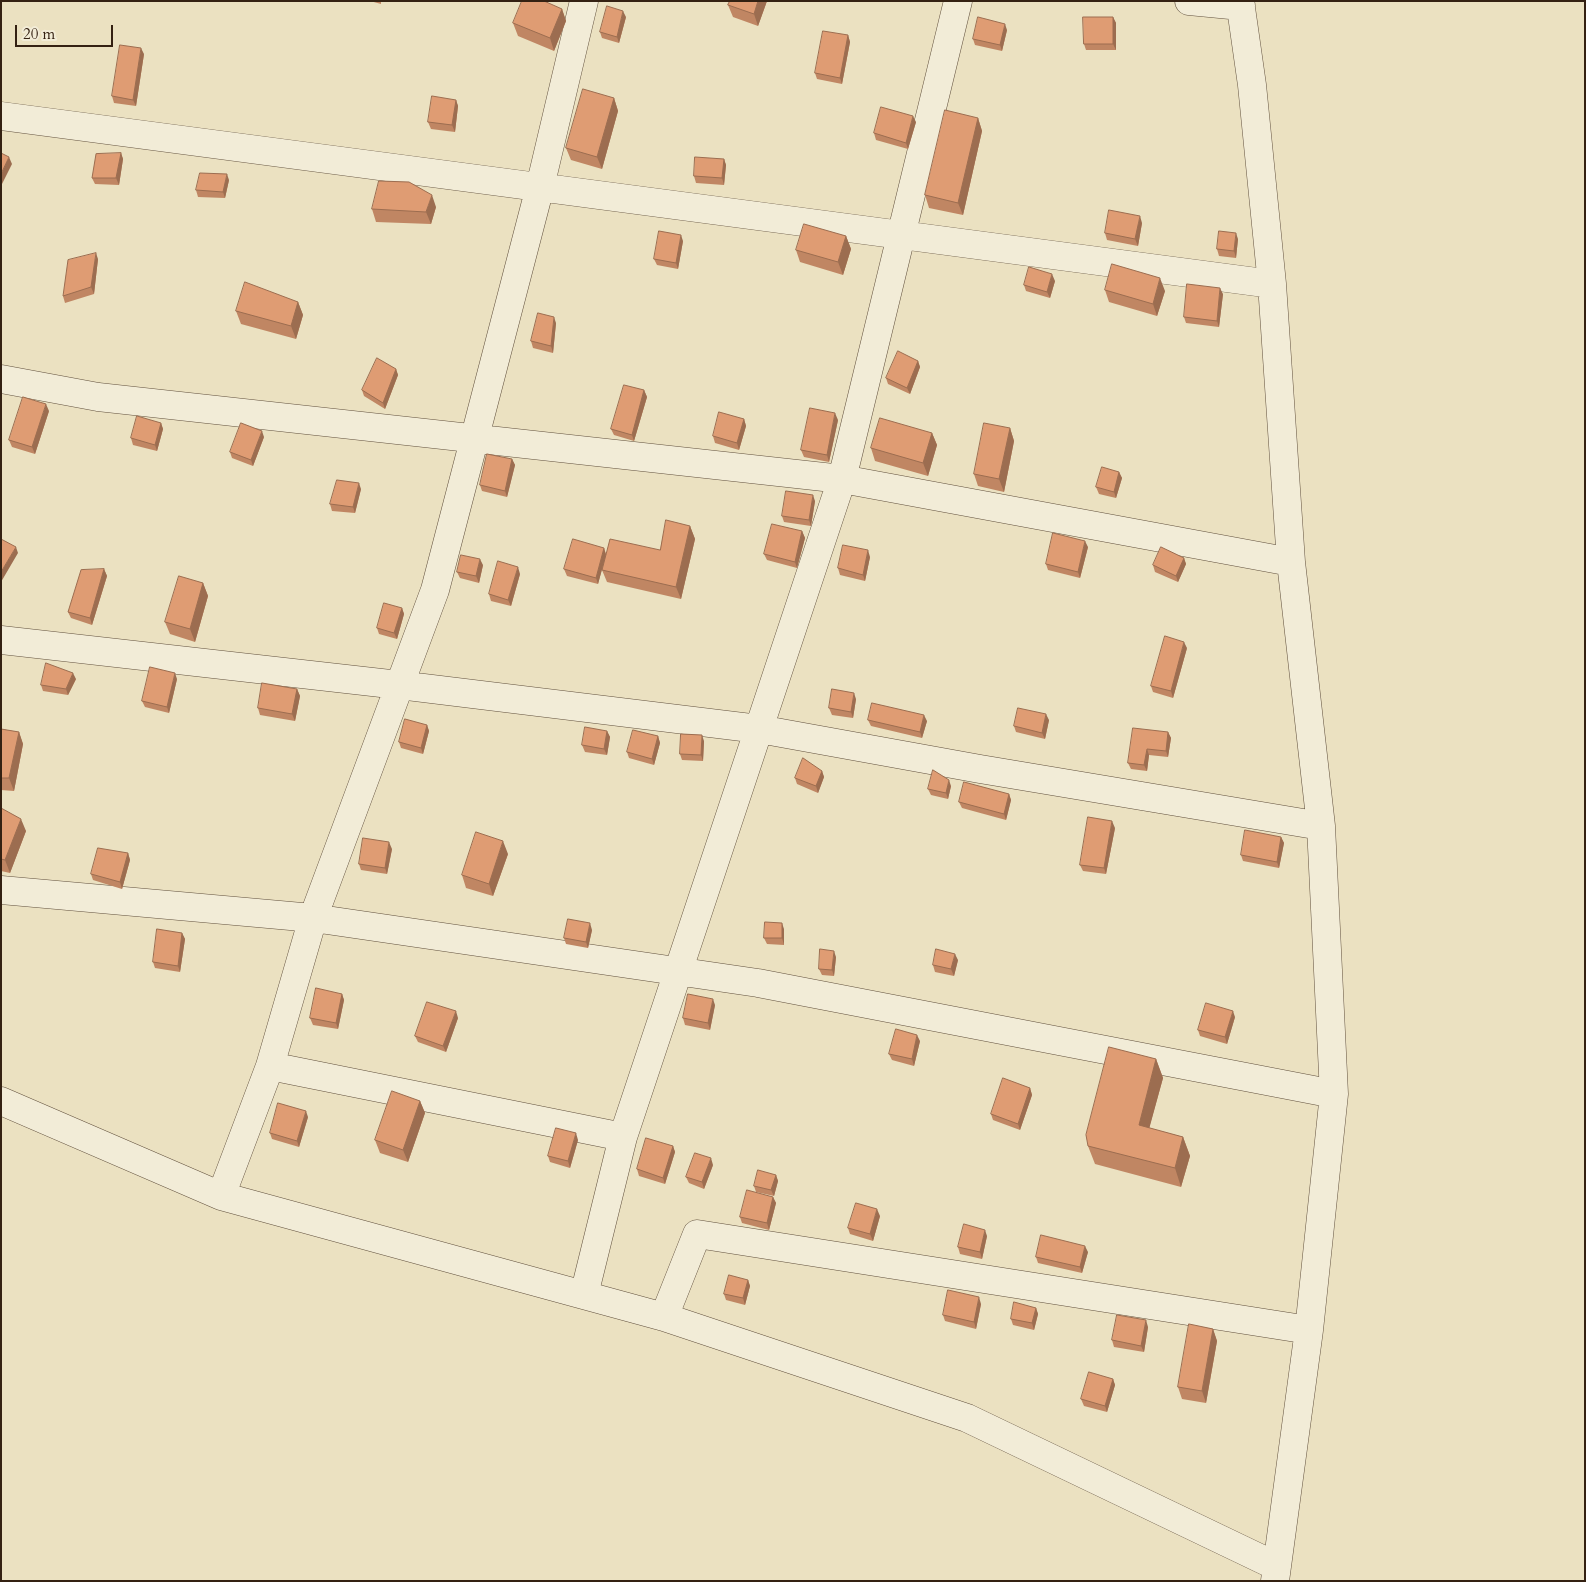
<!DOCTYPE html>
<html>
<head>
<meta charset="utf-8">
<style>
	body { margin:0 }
	#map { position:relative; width:1586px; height:1582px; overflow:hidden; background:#ebe1c1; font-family:Cardo,serif }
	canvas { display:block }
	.frame { position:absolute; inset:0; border:2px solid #342112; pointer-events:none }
	.scale { position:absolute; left:15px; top:25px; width:98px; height:22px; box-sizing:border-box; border:2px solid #342112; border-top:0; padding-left:6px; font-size:15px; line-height:18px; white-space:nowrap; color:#342112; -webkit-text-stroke:4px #f2ecd7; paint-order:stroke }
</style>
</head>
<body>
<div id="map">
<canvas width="1586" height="1582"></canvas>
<div class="frame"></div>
<div class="scale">20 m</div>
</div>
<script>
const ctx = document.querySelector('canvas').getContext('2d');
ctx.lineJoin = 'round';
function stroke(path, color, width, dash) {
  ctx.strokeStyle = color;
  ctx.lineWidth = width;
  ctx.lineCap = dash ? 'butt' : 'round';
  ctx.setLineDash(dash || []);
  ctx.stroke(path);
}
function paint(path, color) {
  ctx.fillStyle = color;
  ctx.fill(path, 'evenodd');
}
const street = new Path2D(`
	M1189,1l52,5
	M1240,1l12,84 20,199 19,278 30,264 13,268 -25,236 -34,251
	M1,116c424,56 848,109 1271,168
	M1,379l97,18 744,82 449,83
	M1,640l398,45 360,44 221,40 341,57
	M1,890l312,28 122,-328 105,-403 44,-186
	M270,1066l353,71 -39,158
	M1,1101l220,95 443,121 303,101 309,148
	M623,1137l219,-658 116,-478
	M221,1196l49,-130 43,-148 445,65 576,111
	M664,1317l33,-83 612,96`);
stroke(street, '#62513e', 29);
stroke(street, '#f2ecd7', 28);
paint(new Path2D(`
	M370,1h11v3z
	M730,1h37l-9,25 -25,-9 -5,-12z
	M562,9l4,12 -12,30 -36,-15 -5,-13z
	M626,17l-7,26 -17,-5 -2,-6z
	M1113,17l3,6v27h-30l-2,-6z
	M1007,30l-5,21 -27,-6 -2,-6z
	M848,35l2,7 -8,42 -25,-5 -2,-6z
	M144,54l-8,52 -22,-3 -2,-7z
	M614,98l4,13 -16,58 -31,-9 -5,-12z
	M456,100l2,6 -3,26 -24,-3 -3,-7z
	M978,118l4,13 -19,84 -34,-7 -4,-13z
	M916,122l-8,27 -32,-9 -2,-7z
	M121,153l2,6 -4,26 -24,-1 -3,-6z
	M724,159l2,6 -2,20 -28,-2 -2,-7z
	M229,180l-4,18 -27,-1 -2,-7z
	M436,207l-5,17 -55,-2 -4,-13z
	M1142,223l-4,23 -31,-6 -2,-7z
	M846,236l5,13 -8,26 -43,-13 -4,-12z
	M1238,239l-2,19 -17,-2 -2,-7z
	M683,241l-5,28 -21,-4 -3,-6z
	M98,259l-4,35 -29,9 -2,-7z
	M1055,281l-5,17 -24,-7 -2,-6z
	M1105,290l60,1 -8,25 -48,-14z
	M1223,294l-4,33 -33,-4 -2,-6z
	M298,302l5,13 -7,24 -55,-15 -5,-13z
	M556,323l-3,30 -20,-5 -2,-7z
	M918,361l2,6 -10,27 -22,-10 -2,-6z
	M396,369l2,6 -13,34 -21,-13 -2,-6z
	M644,390l3,7 -13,44 -20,-6 -3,-6z
	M49,411l-14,43 -23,-7 -3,-7z
	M744,419l2,7 -7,24 -24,-7 -2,-7z
	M838,420l-9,42 -25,-5 -3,-7z
	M161,423l2,6 -6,22 -24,-6 -2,-7z
	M1010,428l4,13 -10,51 -26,-6 -4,-12z
	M932,433l5,12 -9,31 -53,-15 -4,-13z
	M264,437l-11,29 -21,-8 -2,-6z
	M512,459l3,6 -8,32 -25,-6 -2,-6z
	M1119,472l3,6 -6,20 -17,-4 -3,-7z
	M361,489l-6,24 -23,-2 -2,-7z
	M815,501l-4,25 -27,-4 -2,-6z
	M690,526l5,13 -14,60 -74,-17 -5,-12 1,-5 -5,19 -31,-8 -3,-7 40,-21 2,6 54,-4z
	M802,531l3,7 -8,30 -30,-8 -3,-6z
	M1088,547l-8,31 -32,-8 -2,-6z
	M870,557l-5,24 -25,-6 -2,-7z
	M1184,558l2,6 -8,18 -23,-10 -2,-7z
	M483,565l-4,18 -19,-5 -3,-6z
	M104,569l3,7 -15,49 -21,-7 -3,-6z
	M520,574l-9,32 -20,-5 -2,-7z
	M203,583l5,13 -13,46 -25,-8 -5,-12z
	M402,608l2,6 -7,25 -18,-5 -2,-6z
	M1187,648l-14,50 -20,-6 -2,-6z
	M76,679l-8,16 -25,-4 -2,-6z
	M177,679l-8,34 -24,-6 -3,-6z
	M297,689l3,7 -5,25 -35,-6 -2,-7z
	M856,699l-3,19 -21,-3 -3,-7z
	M868,720l59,1 -5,17 -51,-12z
	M1049,720l-4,19 -29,-7 -2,-6z
	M427,725l2,6 -6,23 -22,-6 -2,-6z
	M1,729l18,3 4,12 -9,47 -13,-1z
	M607,731l3,6 -3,18 -22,-3 -3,-7z
	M1168,732l3,6 -3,19 -19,-2 -2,16 -16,-2 -3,-6z
	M658,736l2,7 -6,22 -25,-7 -2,-6z
	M704,741l-1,20 -21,-1 -2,-6z
	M822,771l2,6 -6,16 -21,-9 -2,-6z
	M951,786l-3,13 -17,-4 -3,-6z
	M1009,794l2,6 -5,20 -44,-12 -3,-6z
	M1,808l25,23 -16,42 -9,-2z
	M1115,828l-9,46 -23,-3 -3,-6z
	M1281,837l3,6 -5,25 -36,-7 -2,-6z
	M392,849l-5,25 -26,-4 -2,-6z
	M128,853l2,7 -8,29 -29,-9 -2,-6z
	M508,854l-15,42 -27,-8 -4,-13z
	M784,929v16l-17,-1 -3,-6z
	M592,930l-4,18 -22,-4 -2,-6z
	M182,933l3,6 -5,33 -25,-4 -2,-6z
	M836,957l-2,19 -12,-1 -3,-6z
	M958,960l-4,16 -19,-4 -2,-7z
	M342,994l2,6 -6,29 -25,-4 -3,-7z
	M715,1005l-5,25 -25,-5 -2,-7z
	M1235,1017l-8,27 -27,-8 -2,-6z
	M458,1018l-12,34 -28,-10 -3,-6z
	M920,1041l-6,25 -22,-6 -3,-6z
	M1156,1059l7,19 -14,50 34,9 7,19 -9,31 -86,-23 -7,-18z
	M1030,1088l2,7 -12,35 -27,-10 -2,-6z
	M420,1101l5,12 -17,49 -28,-9 -5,-13z
	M308,1117l-9,30 -27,-8 -2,-6z
	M578,1140l-8,28 -20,-6 -2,-6z
	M673,1146l2,6 -10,32 -26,-8 -2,-7z
	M713,1165l-9,24 -15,-6 -3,-6z
	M776,1175l2,6 -4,15 -18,-4 -2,-6z
	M773,1197l3,6 -7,27 -27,-7 -2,-6z
	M880,1216l-7,25 -23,-7 -2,-6z
	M987,1236l-5,23 -22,-5 -2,-7z
	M1088,1252l-6,21 -44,-10 -2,-6z
	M748,1280l2,6 -5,19 -19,-5 -2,-6z
	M981,1304l-5,25 -31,-8 -2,-6z
	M1036,1308l2,6 -4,16 -21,-5 -2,-6z
	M1148,1327l-4,25 -30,-5 -2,-7z
	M1213,1329l4,12 -11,62 -24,-4 -4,-12z
	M1113,1379l2,6 -8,27 -23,-6 -3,-7z`), '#c08663');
paint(new Path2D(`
	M758,1h9l-9,25 -4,-12z
	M562,9l4,12 -12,30 -4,-13z
	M623,11l3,6 -7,26 -2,-6z
	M1113,17l3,6v27l-3,-6z
	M1005,24l2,6 -5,21 -2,-6z
	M848,35l2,7 -8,42 -2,-6z
	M141,48l3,6 -8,52 -3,-6z
	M614,98l4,13 -16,58 -5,-12z
	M456,100l2,6 -3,26 -3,-7z
	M913,116l3,6 -8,27 -2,-6z
	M978,118l4,13 -19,84 -5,-12z
	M121,153l2,6 -4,26 -3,-7z
	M9,157l3,7 -10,20 -1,-10z
	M724,159l2,6 -2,20 -2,-7z
	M227,174l2,6 -4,18 -2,-6z
	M432,195l4,12 -5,17 -5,-12z
	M1140,216l2,7 -4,23 -3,-7z
	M1236,233l2,6 -2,19 -2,-7z
	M681,235l2,6 -5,28 -2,-6z
	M846,236l5,13 -8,26 -5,-13z
	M96,253l2,6 -4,35 -3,-7z
	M1052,274l3,7 -5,17 -3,-6z
	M1160,278l5,13 -8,25 -4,-12z
	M1220,288l3,6 -4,33 -2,-6z
	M298,302l5,13 -7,24 -5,-13z
	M554,317l2,6 -3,30 -2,-7z
	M918,361l2,6 -10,27 -3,-6z
	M396,369l2,6 -13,34 -2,-6z
	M644,390l3,7 -13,44 -2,-6z
	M46,404l3,7 -14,43 -3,-7z
	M835,413l3,7 -9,42 -2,-7z
	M744,419l2,7 -7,24 -2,-7z
	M161,423l2,6 -6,22 -2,-6z
	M1010,428l4,13 -10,51 -5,-13z
	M262,431l2,6 -11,29 -2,-6z
	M932,433l5,12 -9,31 -5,-13z
	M512,459l3,6 -8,32 -2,-6z
	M1119,472l3,6 -6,20 -2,-6z
	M359,483l2,6 -6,24 -2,-6z
	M813,495l2,6 -4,25 -2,-6z
	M690,526l5,13 -14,60 -5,-12z
	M802,531l3,7 -8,30 -2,-6z
	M1085,541l3,6 -8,31 -2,-6z
	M16,547l2,6 -17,29v-10z
	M604,548l2,7 -8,29 -2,-6z
	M868,550l2,7 -5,24 -2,-6z
	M1184,558l2,6 -8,18 -2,-6z
	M480,559l3,6 -4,18 -3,-7z
	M518,567l2,7 -9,32 -3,-6z
	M104,569l3,7 -15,49 -2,-7z
	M203,583l5,13 -13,46 -5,-13z
	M402,608l2,6 -7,25 -3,-6z
	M1184,642l3,6 -14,50 -2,-7z
	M73,673l3,6 -8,16 -2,-6z
	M175,673l2,6 -8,34 -2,-6z
	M297,689l3,7 -5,25 -3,-7z
	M854,693l2,6 -3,19 -2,-6z
	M1046,714l3,6 -4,19 -3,-6z
	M924,715l3,6 -5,17 -2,-6z
	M427,725l2,6 -6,23 -2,-6z
	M607,731l3,6 -3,18 -3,-6z
	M19,732l4,12 -9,47 -5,-13z
	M1168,732l3,6 -3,19 -2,-6z
	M702,735l2,6 -1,20 -2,-6z
	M658,736l2,7 -6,22 -2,-6z
	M1147,749l2,6 -2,16 -3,-6z
	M822,771l2,6 -6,16 -2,-7z
	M949,780l2,6 -3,13 -2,-6z
	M1009,794l2,6 -5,20 -2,-6z
	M21,819l5,12 -16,42 -5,-13z
	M1112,821l3,7 -9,46 -2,-6z
	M1281,837l3,6 -5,25 -2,-6z
	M503,841l5,13 -15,42 -4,-12z
	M389,842l3,7 -5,25 -2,-6z
	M128,853l2,7 -8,29 -2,-7z
	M590,923l2,7 -4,18 -2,-6z
	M782,923l2,6v16l-2,-7z
	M182,933l3,6 -5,33 -2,-6z
	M834,951l2,6 -2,19 -2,-6z
	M955,954l3,6 -4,16 -3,-7z
	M342,994l2,6 -6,29 -2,-6z
	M713,999l2,6 -5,25 -2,-7z
	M456,1011l2,7 -12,34 -3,-6z
	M1233,1011l2,6 -8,27 -2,-7z
	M917,1035l3,6 -6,25 -2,-7z
	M1156,1059l7,19 -18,66 -6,-19z
	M1030,1088l2,7 -12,35 -2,-6z
	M420,1101l5,12 -17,49 -5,-12z
	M306,1111l2,6 -9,30 -2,-6z
	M576,1133l2,7 -8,28 -2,-7z
	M1183,1137l7,19 -9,31 -6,-19z
	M673,1146l2,6 -10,32 -2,-6z
	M711,1158l2,7 -9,24 -2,-7z
	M776,1175l2,6 -4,15 -3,-6z
	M773,1197l3,6 -7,27 -2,-7z
	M877,1209l3,7 -7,25 -3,-7z
	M985,1230l2,6 -5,23 -2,-7z
	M1085,1246l3,6 -6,21 -2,-6z
	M748,1280l2,6 -5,19 -2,-7z
	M979,1297l2,7 -5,25 -2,-7z
	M1036,1308l2,6 -4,16 -2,-7z
	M1146,1320l2,7 -4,25 -3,-6z
	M1213,1329l4,12 -11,62 -4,-12z
	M1113,1379l2,6 -8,27 -2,-6z`), '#9c6d50');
const building = new Path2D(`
	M522,1h22l18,8 -12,29 -37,-15z
	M730,1h28l-4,13 -26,-9z
	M607,6l16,5 -6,26 -17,-5z
	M978,17l27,7 -5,21 -27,-6z
	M1083,17h30v27h-29z
	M823,31l25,4 -8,43 -25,-5z
	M120,45l21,3 -8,52 -21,-4z
	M583,89l31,9 -17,59 -31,-9z
	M432,96l24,4 -4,25 -24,-3z
	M881,107l32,9 -7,27 -32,-10z
	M945,110l33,8 -20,85 -33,-8z
	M1,153l8,4 -8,17z
	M121,153l-5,25h-24l4,-24z
	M695,157l29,2 -2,19 -28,-2z
	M200,173l27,1 -4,18 -27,-2z
	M379,181l30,1 23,13 -6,17 -54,-3z
	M1109,210l31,6 -5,23 -30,-6z
	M804,224l42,12 -8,26 -42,-12z
	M659,231l22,4 -5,28 -22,-4z
	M1219,231l17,2 -2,18 -17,-2z
	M96,253l-5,34 -28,9 5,-36z
	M1112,264l48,14 -7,26 -48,-14z
	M1029,267l23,7 -5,18 -23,-7z
	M245,282l53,20 -7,24 -55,-15z
	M1187,284l33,4 -3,33 -33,-4z
	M538,313l16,4 -3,29 -20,-5z
	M898,351l20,10 -11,27 -21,-10z
	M377,358l19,11 -13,34 -21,-13z
	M624,385l20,5 -12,45 -21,-6z
	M23,397l23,7 -14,43 -23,-7z
	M810,408l25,5 -8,42 -26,-5z
	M719,412l25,7 -7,24 -24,-7z
	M137,416l24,7 -6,22 -24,-7z
	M880,418l52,15 -9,30 -52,-15z
	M241,423l21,8 -11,29 -21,-8z
	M984,423l26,5 -11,51 -25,-5z
	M487,454l25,5 -7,32 -25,-6z
	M1102,467l17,5 -5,20 -18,-5z
	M337,480l22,3 -6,24 -23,-3z
	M786,491l27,4 -4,25 -27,-4z
	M666,520l24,6 -14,61 -74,-17 8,-31 50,11z
	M772,524l30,7 -7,31 -31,-8z
	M1053,533l32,8 -7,31 -32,-8z
	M1,539l15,8 -15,25z
	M573,539l31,9 -8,30 -32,-9z
	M843,545l25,5 -5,25 -25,-7z
	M1161,547l23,11 -8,18 -23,-11z
	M461,555l19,4 -4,17 -19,-4z
	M498,561l20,6 -10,33 -19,-6z
	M104,569l-14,49 -22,-6 13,-42z
	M179,576l24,7 -13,46 -25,-7z
	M384,603l18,5 -8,25 -17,-5z
	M1165,636l19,6 -13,49 -20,-5z
	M46,663l27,10 -7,16 -25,-4z
	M150,667l25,6 -8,34 -25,-6z
	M262,683l35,6 -5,25 -34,-6z
	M832,689l22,4 -3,19 -22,-4z
	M872,703l52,12 -4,17 -52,-12z
	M1018,708l28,6 -4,19 -28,-7z
	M405,719l22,6 -6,23 -22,-6z
	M585,727l22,4 -3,18 -22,-4z
	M1133,728l35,4 -2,19 -19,-2 -3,16 -16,-2z
	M1,729l18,3 -10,46h-8z
	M633,730l25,6 -6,23 -25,-7z
	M681,734l21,1 -1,20 -21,-1z
	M803,758l19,13 -6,15 -21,-8z
	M933,770l16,10 -3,13 -18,-4z
	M964,782l45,12 -5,20 -45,-12z
	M1,808l20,11 -16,41 -4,-1z
	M1088,817l24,4 -8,47 -24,-3z
	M1245,830l36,7 -4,25 -36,-7z
	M476,832l27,9 -14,43 -27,-9z
	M363,838l26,4 -4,26 -26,-4z
	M98,848l30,5 -8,29 -29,-8z
	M568,919l22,4 -4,19 -22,-4z
	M765,922l17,1v15h-18z
	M157,929l25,4 -4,33 -25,-4z
	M820,949l14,2 -2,19 -13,-1z
	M936,949l19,5 -4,15 -18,-4z
	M316,988l26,6 -6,29 -26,-5z
	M688,994l25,5 -5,24 -25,-5z
	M427,1002l29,9 -13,35 -28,-10z
	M1206,1003l27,8 -8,26 -27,-7z
	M896,1029l21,6 -5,24 -23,-5z
	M1109,1047l47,12 -17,66 44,12 -8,31 -87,-22 -2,-11z
	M1003,1078l27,10 -12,36 -27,-10z
	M392,1091l28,10 -17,49 -28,-10z
	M278,1103l28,8 -9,30 -27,-8z
	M556,1128l20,5 -8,28 -20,-5z
	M646,1138l27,8 -10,32 -26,-9z
	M695,1153l16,5 -9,24 -16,-5z
	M758,1170l18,5 -5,15 -17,-4z
	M747,1190l26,7 -6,26 -27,-6z
	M856,1203l21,6 -7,25 -22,-6z
	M964,1224l21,6 -5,22 -22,-5z
	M1041,1235l44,11 -5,21 -44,-10z
	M729,1275l19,5 -5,18 -19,-4z
	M948,1290l31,7 -5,25 -31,-7z
	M1014,1302l22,6 -4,15 -21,-4z
	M1117,1315l29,5 -5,26 -29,-6z
	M1189,1324l24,5 -11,62 -24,-4z
	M1089,1372l24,7 -8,27 -24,-7z`);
paint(building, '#df9c73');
stroke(building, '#9c6d50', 1);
</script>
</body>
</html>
